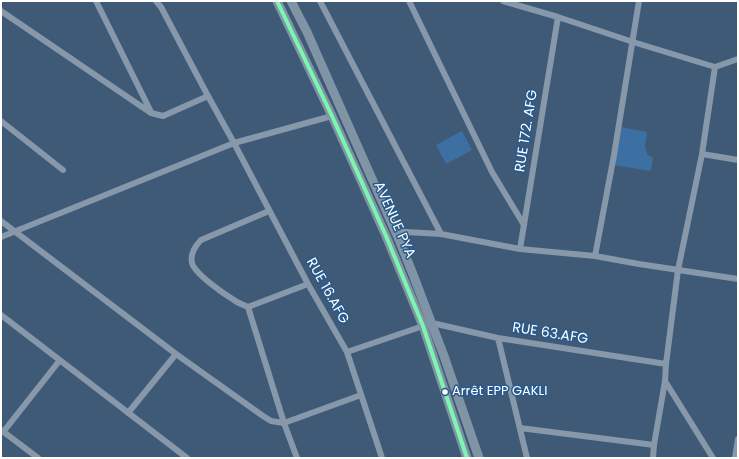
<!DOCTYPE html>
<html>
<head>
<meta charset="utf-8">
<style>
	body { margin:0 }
	#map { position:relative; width:739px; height:459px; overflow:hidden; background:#3f5a76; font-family:Poppins,sans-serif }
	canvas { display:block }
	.frame { position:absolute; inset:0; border:2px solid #fff; pointer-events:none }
</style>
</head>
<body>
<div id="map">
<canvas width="739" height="459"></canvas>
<div class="frame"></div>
</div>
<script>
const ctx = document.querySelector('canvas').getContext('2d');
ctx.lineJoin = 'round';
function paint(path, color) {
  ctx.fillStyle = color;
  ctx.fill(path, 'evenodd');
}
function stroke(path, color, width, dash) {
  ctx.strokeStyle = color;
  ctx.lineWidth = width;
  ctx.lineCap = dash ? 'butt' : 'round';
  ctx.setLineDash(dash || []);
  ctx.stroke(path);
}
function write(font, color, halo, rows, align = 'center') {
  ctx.font = font + ' Poppins,sans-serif';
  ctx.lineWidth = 3;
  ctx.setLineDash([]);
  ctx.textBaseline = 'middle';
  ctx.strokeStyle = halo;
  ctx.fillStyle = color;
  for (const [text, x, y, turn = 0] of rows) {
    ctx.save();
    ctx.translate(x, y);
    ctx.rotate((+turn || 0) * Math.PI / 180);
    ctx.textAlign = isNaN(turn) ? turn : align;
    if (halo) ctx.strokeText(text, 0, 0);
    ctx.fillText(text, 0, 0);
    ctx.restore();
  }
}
paint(new Path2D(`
	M621,127l26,5 -2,14 2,8 6,4 -2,13 -37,-6z
	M462,131l10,19 -26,14 -10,-19z`), '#3c70a2');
stroke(new Path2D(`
	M96,1l55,111
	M156,1l5,6 47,89 26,47 74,141 39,68 35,106
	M320,1l121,233
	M409,1l83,171 32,53
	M503,1l55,16 75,25 82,25 23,-8
	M1,11l150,102 12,3 45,-20
	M1,121l62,49
	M702,154l36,6
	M269,211l-68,29c-6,6 -11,13 -9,23 3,11 32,31 42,37 4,3 9,5 14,7l60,-23
	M1,221l175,133 87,62 8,5 13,2 77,-28
	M395,232h11l35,2 79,15 75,7 44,8 99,15
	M1,237l233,-94 98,-27
	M520,249l38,-232
	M595,256l19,-101 25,-154
	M248,307l36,116 13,35
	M1,315l186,143
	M432,323l66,15 168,26
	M498,338l29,120
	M347,352l76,-26
	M665,381l48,77
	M128,413l48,-59
	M520,428l134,17
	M1,430l37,28
	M4,431l56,-71
	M653,458l1,-13 11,-64 1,-17 12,-94 24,-116 13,-87
	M735,458l3,-19`), '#8698a9', 6);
stroke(new Path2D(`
	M277,1l55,115 54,120 19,46 18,44 44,132
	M291,1l16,31 93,210 14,35 30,79 35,102`), '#8194a6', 9);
stroke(new Path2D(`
	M277,1l55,115 54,120 37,90 44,132`), '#7af6af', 4);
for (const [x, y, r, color] of [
	[445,392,3.5,"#fff"]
]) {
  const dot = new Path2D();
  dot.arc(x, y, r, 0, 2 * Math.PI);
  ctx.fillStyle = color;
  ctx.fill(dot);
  stroke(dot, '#285a8d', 1.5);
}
write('13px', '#fff', '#285a8d', [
	["Arrêt EPP GAKLI",452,392]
], 'left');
write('14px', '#fff', '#285a8d', [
	["RUE 172. AFG",527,131,-81],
	["AVENUE PYA",394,220,66],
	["RUE 16.AFG",327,291,61],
	["RUE 63.AFG",550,334,9]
]);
</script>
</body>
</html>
